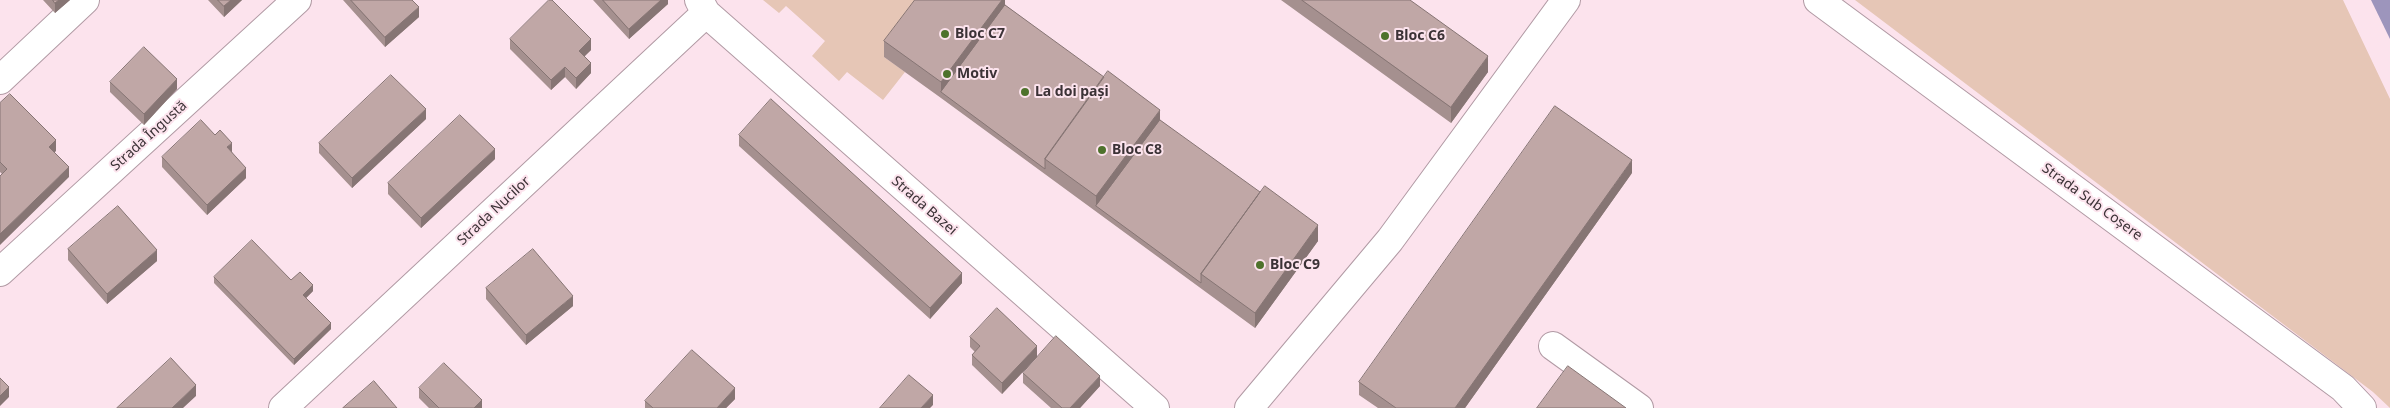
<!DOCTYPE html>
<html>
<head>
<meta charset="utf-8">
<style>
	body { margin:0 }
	canvas { display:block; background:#fce3ed }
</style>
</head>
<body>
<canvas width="2390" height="408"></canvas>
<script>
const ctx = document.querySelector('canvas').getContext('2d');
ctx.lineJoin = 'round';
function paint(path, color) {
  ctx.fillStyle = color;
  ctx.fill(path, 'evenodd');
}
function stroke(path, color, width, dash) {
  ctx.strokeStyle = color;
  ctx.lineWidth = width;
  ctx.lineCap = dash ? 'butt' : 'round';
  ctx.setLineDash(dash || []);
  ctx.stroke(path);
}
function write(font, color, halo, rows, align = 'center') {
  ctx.font = font + ' "Noto Sans",sans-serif';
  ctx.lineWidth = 4;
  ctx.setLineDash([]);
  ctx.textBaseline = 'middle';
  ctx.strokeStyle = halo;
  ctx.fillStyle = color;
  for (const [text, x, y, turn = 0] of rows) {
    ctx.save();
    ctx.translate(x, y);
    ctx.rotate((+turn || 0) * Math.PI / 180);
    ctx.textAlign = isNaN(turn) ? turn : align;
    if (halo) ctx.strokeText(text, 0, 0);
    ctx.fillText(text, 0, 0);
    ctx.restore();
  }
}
paint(new Path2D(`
	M763,0h164l-43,57 21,15 -22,28 -36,-28 -8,9 -27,-25 13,-15 -39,-35 -7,7z
	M1855,0h488l47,99v309l-17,-16z`), '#e6c6b6');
paint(new Path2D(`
	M2371,0h19v39z`), '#9d95bc');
const minor = new Path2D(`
	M699,0l7,13 449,395
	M1818,0l525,388 19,20
	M0,80l85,-80
	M0,272l297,-272
	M1553,346l86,62
	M283,408l423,-395
	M1249,408l141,-168 176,-240`);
stroke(minor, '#b19aa4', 30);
stroke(minor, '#fff', 28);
paint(new Path2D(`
	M43,0h27l-15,13z
	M208,0h34l-18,17z
	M343,0h69l7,17 -34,30z
	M593,0h75v4l-39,35z
	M1005,0v5l155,115 158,121 -63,87 -314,-230 -57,-41v-16z
	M1281,0h129l78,72 -37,51z
	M510,39l81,11 -7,6 7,17 -15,16 -11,-12 -14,13 -41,-41z
	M110,82l67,7 -33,36 -34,-33z
	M0,103l56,48 -2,1 15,25 -67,-3 -2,-2z
	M426,119l-74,69 -33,-35v-10z
	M739,135l223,148 -32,36 -191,-173z
	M232,152l14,26 -39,37 -45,-48v-10z
	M495,159l-74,69 -33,-34v-11z
	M1632,173l-167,235h-87l-19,-13v-13z
	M68,249l89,12 -50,43 -39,-44z
	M214,277l77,3 22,11 -7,7 25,31 -37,36 -80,-82z
	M486,288l87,18 -47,39 -40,-46z
	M970,337l67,20 -35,37 -30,-29v-10l3,-3 -5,-5z
	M1023,373l77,13 -20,22h-29l-28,-25z
	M419,388l63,20h-53l-10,-10z
	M735,399l-9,9h-81v-7z`), '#a5908f');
paint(new Path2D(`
	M59,0h11l-15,13v-10z
	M231,0h11l-18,17v-11z
	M661,0h7v4l-39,35v-10z
	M1002,0h3v11l-64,81v-10z
	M419,7v10l-34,30v-10z
	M591,39v11l-12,12v-11z
	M1488,56v16l-37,51v-16z
	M591,63v10l-15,16v-11z
	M565,67v10l-14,13v-10z
	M177,79v10l-33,36v-11z
	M426,109v10l-74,69v-10z
	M1160,110v16l-64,80v6v-16z
	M56,140v11l-7,6v-10z
	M232,143v10l-5,-6z
	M495,149v10l-74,69v-10z
	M1632,160v13l-167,235h-10z
	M69,167v10l-69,68v-11z
	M246,168v10l-39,37v-10z
	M1318,225v16l-63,87v-15z
	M157,250v11l-50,43v-10z
	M962,273v10l-32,36v-11z
	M313,285v6l-10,10v-6z
	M573,296v10l-47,39v-10z
	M331,323v6l-37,36v-6z
	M1037,346v11l-35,37v-11z
	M1100,376v10l-20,22h-10z
	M196,385v11l-13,12h-11z
	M9,387v10l-9,9v-10z
	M735,388v11l-9,9h-9z
	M933,395v10l-3,3h-9z
	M482,400v8h-8z`), '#867574');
const building = new Path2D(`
	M53,0h6l-4,3z
	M218,0h13l-7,6z
	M351,0h61l7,7 -34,30z
	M549,0h3l39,39 -12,12 12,12 -15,15 -11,-11 -14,13 -41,-41z
	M603,0h58l-32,29z
	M915,0h87l-61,82 -57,-41z
	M1302,0h108l78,56 -37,51z
	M1005,5l99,72 -59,82v10l-104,-77z
	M144,47l33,32 -33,35 -34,-32z
	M1108,71l52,39 -64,86 -51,-37z
	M391,75l35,34 -74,69 -33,-35z
	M10,94l46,46 -7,7 20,20 -69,67v-58l7,-7 -7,-7v-59z
	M771,99l191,174 -32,35 -191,-173z
	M1555,106l77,54 -177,248h-59l-37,-26z
	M460,115l35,34 -74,69 -33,-35z
	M201,120l14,15 5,-5 12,13 -5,4 19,21 -39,37 -45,-48z
	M1160,120l100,72 -59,82v9l-105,-77z
	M1265,186l53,39 -63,88 -54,-39z
	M118,206l39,44 -50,44 -39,-45z
	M252,240l39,40 9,-8 13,13 -10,10 28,28 -37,36 -80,-82z
	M533,249l40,47 -47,39 -40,-47z
	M997,308l40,38 -35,37 -30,-28 8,-9 -10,-9z
	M1056,336l44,40 -30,32h-8l-39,-35z
	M692,350l43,38 -18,20h-64l-8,-7z
	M171,358l25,27 -24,23h-55z
	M444,363l38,37 -8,8h-35l-20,-20z
	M1568,366l58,42h-89z
	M909,375l24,20 -12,13h-41z
	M0,378l9,9 -9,9z
	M374,381l23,27h-54z`);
paint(building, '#c0a7a6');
stroke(building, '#867574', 1);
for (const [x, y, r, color] of [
	[945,34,5,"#4e722c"],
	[1385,36,5,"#4e722c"],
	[947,74,5,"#4e722c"],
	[1025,92,5,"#4e722c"],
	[1102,150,5,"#4e722c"],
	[1260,265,5,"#4e722c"]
]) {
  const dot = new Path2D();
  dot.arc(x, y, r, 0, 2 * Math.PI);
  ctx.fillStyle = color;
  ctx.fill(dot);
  stroke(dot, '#fce3ed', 2);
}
write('bold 14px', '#3b3236', '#fce3ed', [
	["Bloc C7",955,34],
	["Bloc C6",1395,36],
	["Motiv",957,74],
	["La doi pași",1035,92],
	["Bloc C8",1112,150],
	["Bloc C9",1270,265]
], 'left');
write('14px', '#3b3236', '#fce3ed', [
	["Strada Îngustă",149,136,-42],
	["Strada Sub Coșere",2092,202,36],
	["Strada Bazei",924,206,41],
	["Strada Nucilor",494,211,-43]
]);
</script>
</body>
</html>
